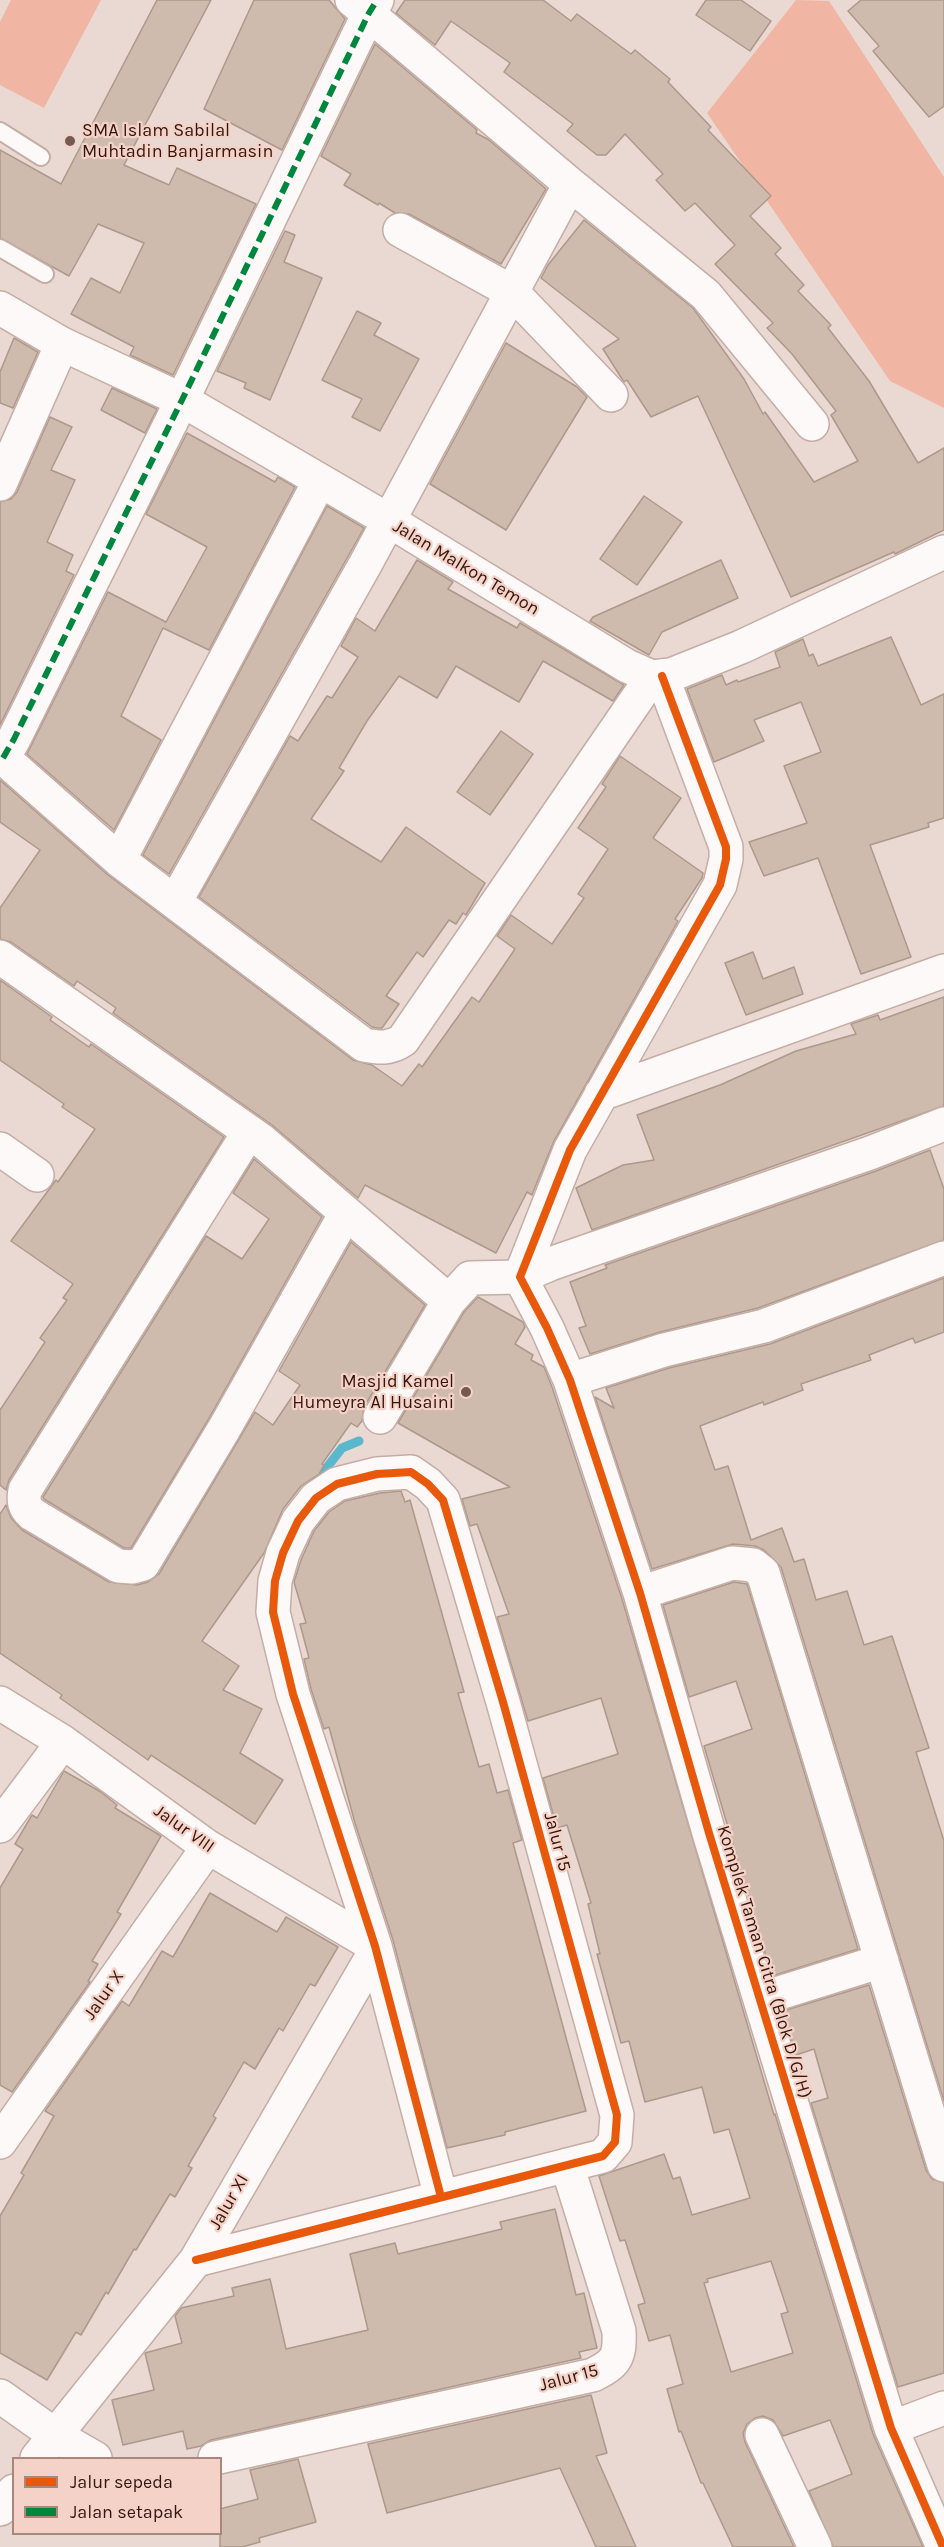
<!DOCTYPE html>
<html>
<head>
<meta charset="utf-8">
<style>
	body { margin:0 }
	#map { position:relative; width:944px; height:2547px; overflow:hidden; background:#ead8d2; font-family:Karla,sans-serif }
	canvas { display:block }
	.legend { position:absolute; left:12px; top:2457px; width:210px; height:78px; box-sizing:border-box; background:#f5d2c7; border:2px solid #a8877c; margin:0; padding:8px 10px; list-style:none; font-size:18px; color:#35160c }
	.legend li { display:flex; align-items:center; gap:12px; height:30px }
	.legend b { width:30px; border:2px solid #a8877c }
</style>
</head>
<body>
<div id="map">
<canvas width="944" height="2547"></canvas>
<ul class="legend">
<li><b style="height:8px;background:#e8590c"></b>Jalur sepeda</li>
<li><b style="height:8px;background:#00873e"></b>Jalan setapak</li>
</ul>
</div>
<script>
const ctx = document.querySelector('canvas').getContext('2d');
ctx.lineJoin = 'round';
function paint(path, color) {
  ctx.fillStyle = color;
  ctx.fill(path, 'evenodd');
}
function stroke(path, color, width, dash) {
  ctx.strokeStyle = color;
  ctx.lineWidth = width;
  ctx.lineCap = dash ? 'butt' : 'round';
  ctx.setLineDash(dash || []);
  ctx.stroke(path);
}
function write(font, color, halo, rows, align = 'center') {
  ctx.font = font + ' Karla,sans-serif';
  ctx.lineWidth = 4.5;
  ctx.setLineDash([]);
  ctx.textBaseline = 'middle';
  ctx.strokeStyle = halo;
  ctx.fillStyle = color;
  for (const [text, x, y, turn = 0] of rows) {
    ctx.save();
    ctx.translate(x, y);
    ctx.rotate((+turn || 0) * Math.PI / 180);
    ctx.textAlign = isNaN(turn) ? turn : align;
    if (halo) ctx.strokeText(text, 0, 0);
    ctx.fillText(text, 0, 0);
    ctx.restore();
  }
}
paint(new Path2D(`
	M11,0h90l-57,108 -44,-23v-63z
	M796,0l33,1 115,176v231l-54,-27 -183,-268z`), '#f0b6a3');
stroke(new Path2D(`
	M314,1484l28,-36 17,-7`), '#5ab8cc', 9);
const building = new Path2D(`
	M157,0h54l-87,165 45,20 8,-17 79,36 -83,171 -43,-20 4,-8 -63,-33 20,-36 29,15 24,-50 -46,-19 -29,52 -69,-38v-88l61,34z
	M254,0h75l16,19 -63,131 -78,-41z
	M405,0h138l28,21 6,-7 54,40 4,-4 35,29 -2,3 43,45 -3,3 63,66 -21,20 31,32 -6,6 29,31 -6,6 33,34 -3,3 41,53 49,82 26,-15v82l-49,24 -1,-2 -103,45 -93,-201 -47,21 -24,-37 -3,2 -2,-3 -19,-30 16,-10 -78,-61 7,-13 36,-45 109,88 51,71 19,35 2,-2 49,70 44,-21 -27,-46 5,-4 -44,-57 -25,-26 6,-5 -58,-59 20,-19 -40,-42 -10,8 -29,-31 7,-6 -38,-40 -19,21h-9l-30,-24 6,-7 -69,-52 6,-9 -59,-42 -16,24 -39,-32z
	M706,0h35l30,21 -21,30 -54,-36z
	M861,0h83v106l-15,11 -56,-66 6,-5 -31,-35z
	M375,44l102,86 -1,3 13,7 57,49 -45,75 -92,-50 -14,-1 -16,-10 -1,2 -34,-20 7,-11 -30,-18z
	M285,231l10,4 -11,27 38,16 -52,122 -26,-12 2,-5 -29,-12z
	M357,311l24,12 -7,12 45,24 -39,72 -28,-14 10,-18 -40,-19z
	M14,338l24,14 -25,56 -13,-5v-31z
	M506,343l71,44 10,10 -81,133 -76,-46z
	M112,388l45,21 -12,24 -44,-23z
	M50,417l22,10 -21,43 24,10 -28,62 26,13 -7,16 8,4 -74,150v-223l11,-3 6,-7z
	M187,433l88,49 3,-5 17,10 -86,163 -46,-22 -42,88 40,24 -47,90 -87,-76 81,-162 58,30 41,-75 -61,-33z
	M644,496l38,26 -45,63 -37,-26z
	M327,506l37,22 -195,346 -26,-19z
	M417,560l36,22 -5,7 69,39 3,-5 104,62 -11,16 -70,-40 -24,41 -63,-36 -19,32 -38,-22 -32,45 -28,47 5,3 -33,48 70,43 25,-35 79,56 -19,32 -3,-2 -7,11 -7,-4 -26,37 -6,-5 -31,44 13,8 -17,24h-5l-5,-1 -173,-130 91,-161 8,5 29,-45 5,2 26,-41 -17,-11 15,-28 19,13z
	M721,560l17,38 -76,34 -13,23 -59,-34 3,-4z
	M891,637l30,68 23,-11v124l-16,5 1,4 -59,18 41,112 -50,17 -43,-116 -54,18 -15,-34 58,-19 -23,-57 37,-14 -20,-50 -47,18 10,21 -50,21 -27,-73 35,-14 4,10 11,-5 1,2 42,-15 -5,-15 28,-13 6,17 4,-2 5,12z
	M501,731l32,23 -43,61 -33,-23z
	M620,756l61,42 -28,40 50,35 -1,5 -27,41 3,2 -124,220 -21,51 -1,3 -5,-3 -31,61 -131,-68 -7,13 -86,-73 -159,-112 3,-5 -39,-27 -3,5 -63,-44 -11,-3v-31l40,-58 -40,-28v-42l108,95 245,185 19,5 30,21 17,-22 3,3 50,-70 7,5 36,-53 -18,-13 14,-21 41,29 32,-46 -6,-4 30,-45 -30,-21 28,-41 -4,-3z
	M753,952l10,27 31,-12 9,27 -57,21 -21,-52z
	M0,980l52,37 -2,3 39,27 2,-3 133,93 -215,343 -3,10 -6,-5v-75l45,-68 -5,-4 27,-38 -4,-2 10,-14 -62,-43 45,-61 2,2 37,-53 -33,-22 2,-3 -64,-44z
	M944,997v109l-352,124 -16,-42 47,-23 31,-5 -17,-45 83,-30 76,-34 60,-17 -5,-10 27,-9 2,5z
	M930,1150l14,39v51l-186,68 -98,24 -70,22 -11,-26 7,-2 -16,-44 37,-14 -2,-3 271,-94z
	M254,1159l68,58 -114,203 -77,128h-7l-80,-49 -1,-2 163,-261 36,23 27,-40 -36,-26z
	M351,1242l74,63 -61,102 -2,14 -5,6 -6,-4 -29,41 2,1 -5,9 -18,12 -18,23 -19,44 -62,88 37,25 -16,24 39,19 -22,44 43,27 -28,44 -104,-69 -3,5 -88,-62 2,-3 -62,-42v-139l6,-9 5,13 11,12 87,52 28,3 11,-3 11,-8 96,-162 18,13 27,-40 -21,-14z
	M944,1278v54l-29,11 -2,-5 -44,17 2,5 -70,24 2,6 -39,15 -1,-3 -63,24 15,44 13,-4 23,74 31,-12 12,34 10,-3 12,41 31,-9 17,54 28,-9 37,112 -13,4 28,89v260l-163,-534 -17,-17 -9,-4 -22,-2 -81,25 -57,-172 19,11 -8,-20 63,-20 101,-24z
	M478,1297l45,25 2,5 -10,17 18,11 -2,5 13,7 8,20 70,212 152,516 1,-1 98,320 50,113h-90l-24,-56 43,-17 -22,-54 -47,16 -10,-16 -10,-4 -8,2 -8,6 -4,9 2,9 49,105h-61l-30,-64h-2l-20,-52 -2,1 -12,-43 16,-5 -13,-49 -21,6 -11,-36 7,-2 -20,-63 -5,1 -21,-65 65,-22 9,25 7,-2 12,38 58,-17 -21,-69 -15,4 -12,-46 -57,15 -16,-61 -8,2 -24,-89h3l-12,-50 3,-1 -24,-78 -10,3 -14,-50 75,-24 -17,-56 -73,23 -31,-104 12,-3 -32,-90 -7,2 -8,-27 48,-12 -112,-64 66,-111zM771,2261l17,51 -7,2 12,39 -62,19 -27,-89 4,-1 -1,-3z
	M401,1491l4,11 5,-2 54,192 -6,1 21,74 10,-3 8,29 11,-3 14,50 -9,3 73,268 -81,21v3l-58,13 -54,-208 -38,-117 -26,-96 -5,2 -13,-40 -7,-30 5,-1 -9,-34 6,-1 -12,-41 7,-22 13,-29 15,-19 16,-11 35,-8z
	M734,1582l13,2 111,365 -86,27 -68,-230 48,-17 -16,-48 -47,16 -26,-92z
	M64,1771l37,21 16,13 -2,3 46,28 -44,76 4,2 -29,47 6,3 -10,17 2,1 -78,110 -12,-7v-197l23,-39 -8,-5 17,-29 5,3z
	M210,1893l67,39 9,-15 52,30 -23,39 -5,-2 -27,47 -4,-3 -24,41 -11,-7 -31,54 3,2 -28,48 4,2 -17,29 -5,-3 -34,56 -2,-1 -26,45 -2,-2 -25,43 -5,-3 -29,48 -47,-27v-137l24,-41 -3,-2 33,-57 -9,-5 77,-110 7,5 33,-55 11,6z
	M869,1985l57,185 6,9 12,4v190l-46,14 -87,-284 17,-5 -14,-49 -18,6 -13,-44z
	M555,2209l21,86 8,-2 13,55 -18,4 2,6 -370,82 -10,6 -14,3 -4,-18 -60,14 -11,-45 42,-10 -9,-37 37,-10 -7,-27 6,-8 53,-12 -2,-8 38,-9 16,70 82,-19 -18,-76 45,-11 3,11 104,-25 -2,-7z
	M591,2395l16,58 -11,3 40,91h-40l-36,-79 -173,45 -19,-69z
	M298,2459l18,63 -57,16 1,4 -18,5h-22v-38l38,-10 -8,-29z`);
paint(building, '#cfbaae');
stroke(building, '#ad998c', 1.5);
const service = new Path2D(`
	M0,131l41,26
	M0,248l45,26`);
const minor = new Path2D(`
	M570,184l136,111 106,129
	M400,230l112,62 99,103
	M0,484l62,-140
	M662,676l64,171v12l-6,26 -150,265 -50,127 27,51 23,52 70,213 69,240 182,595 52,119
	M0,755l119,105 245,185c16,3 26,4 39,-5l249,-363
	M3,758l11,-19 168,-339 187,-387 8,-13
	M119,860l200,-378
	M175,902l191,-339 204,-379 -218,-184
	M0,957l261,183 188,161
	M601,1094l343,-123
	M249,1132l-224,358c-2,11 -1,17 7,24l86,52 14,1 11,-3 81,-135 122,-216
	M0,1149l37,26
	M570,1380l94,-30 100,-24 180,-68
	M380,1417l69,-116 21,-23 50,-1 30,-13 320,-111 74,-29
	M640,1593l92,-30 21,2 10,8 181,592
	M0,1703l63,39 145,105 167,99
	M0,1826l63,-84
	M760,1999l122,-38
	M0,2142l208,-295
	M196,2260l407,-104 12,-14 2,-27 -114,-413 -60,-202 -15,-16 -17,-12 -34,2 -40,10 -21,14 -18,23 -15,32 -8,28 -2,31 20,82 82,252 66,251
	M0,2396l55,39 40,23
	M891,2428l53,-20
	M762,2435l53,112
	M37,2458l159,-198 180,-310
	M215,2458l378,-83c24,-12 27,-18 26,-44l-52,-166
	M0,2509l14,-18`);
const tertiary = new Path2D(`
	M0,308l62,36 120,56 206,120 239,146 25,11 19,-2 70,-28 203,-95`);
stroke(service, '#c5ada5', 20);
stroke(minor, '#c5ada5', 36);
stroke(tertiary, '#c5ada5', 36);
stroke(service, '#fcf9f8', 16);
stroke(minor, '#fcf9f8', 33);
stroke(tertiary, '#fcf9f8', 33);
stroke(new Path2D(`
	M3,758l11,-19 168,-339 187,-387 8,-13`), '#00873e', 6, [12, 6]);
stroke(new Path2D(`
	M662,676l64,171v12l-6,26 -150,265 -50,127 27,51 23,52 70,213 69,240 182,595 52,119
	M196,2260l407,-104 12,-14 2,-27 -114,-413 -60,-202 -15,-16 -17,-12 -34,2 -40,10 -21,14 -18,23 -15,32 -8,28 -2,31 20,82 82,252 66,251`), '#e8590c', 8);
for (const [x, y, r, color] of [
	[70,141,6,"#745a51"],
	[466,1392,6,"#745a51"]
]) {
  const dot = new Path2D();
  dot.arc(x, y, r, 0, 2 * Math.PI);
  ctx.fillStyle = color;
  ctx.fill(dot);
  stroke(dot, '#f5d2c7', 2);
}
write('18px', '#35160c', '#f5d2c7', [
	["SMA Islam Sabilal",82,131],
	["Muhtadin Banjarmasin",82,152],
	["Masjid Kamel",454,1382,"right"],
	["Humeyra Al Husaini",454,1403,"right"]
], 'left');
write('18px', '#35160c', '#f5d2c7', [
	["Jalan Malkon Temon",466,568,31],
	["Jalur VIII",184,1829,35],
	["Jalur 15",557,1842,75],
	["Komplek Taman Citra (Blok D/G/H)",764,1962,73],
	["Jalur X",104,1995,-55],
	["Jalur XI",229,2202,-60],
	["Jalur 15",569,2378,-15]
]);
</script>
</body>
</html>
